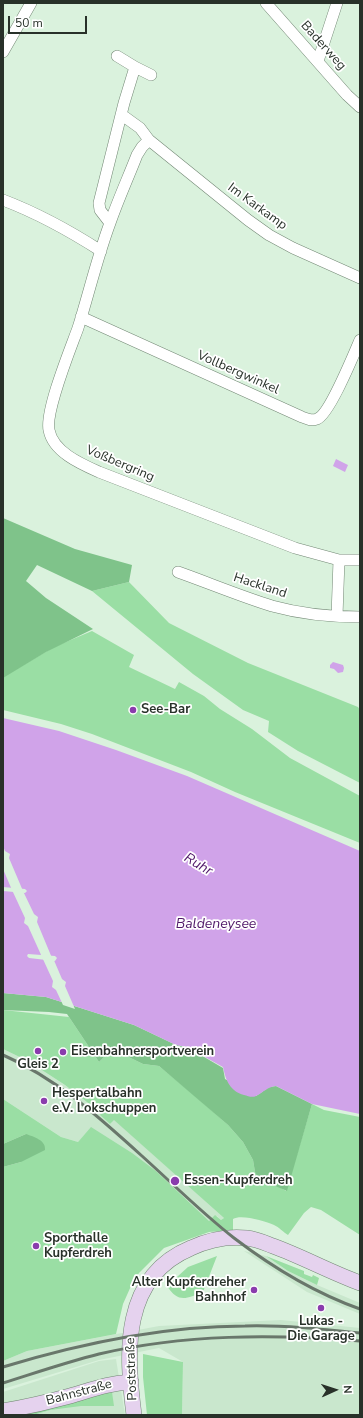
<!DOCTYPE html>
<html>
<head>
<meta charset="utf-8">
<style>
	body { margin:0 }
	#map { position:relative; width:363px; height:1418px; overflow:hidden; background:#daf2dd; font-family:"Nunito Sans",sans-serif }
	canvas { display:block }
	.frame { position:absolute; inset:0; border:4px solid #283129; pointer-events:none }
	.north { position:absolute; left:315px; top:1370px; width:40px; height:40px; -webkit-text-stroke:3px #fff; paint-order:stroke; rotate:87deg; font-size:11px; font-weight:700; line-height:16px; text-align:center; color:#283129 }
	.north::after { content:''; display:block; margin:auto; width:14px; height:18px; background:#283129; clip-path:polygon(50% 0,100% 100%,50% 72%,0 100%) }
	.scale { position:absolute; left:8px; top:16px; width:79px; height:18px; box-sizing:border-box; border:2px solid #283129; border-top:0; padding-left:5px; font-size:12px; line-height:14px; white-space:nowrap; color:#283129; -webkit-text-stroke:3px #fff; paint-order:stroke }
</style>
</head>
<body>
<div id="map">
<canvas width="363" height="1418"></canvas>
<div class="frame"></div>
<div class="north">N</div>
<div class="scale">50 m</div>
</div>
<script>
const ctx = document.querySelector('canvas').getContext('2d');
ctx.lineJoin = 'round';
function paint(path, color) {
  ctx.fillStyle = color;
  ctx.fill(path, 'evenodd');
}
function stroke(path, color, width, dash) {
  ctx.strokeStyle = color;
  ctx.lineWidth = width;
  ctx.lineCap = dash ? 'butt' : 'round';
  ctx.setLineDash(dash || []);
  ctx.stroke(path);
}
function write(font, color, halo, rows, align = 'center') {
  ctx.font = font + ' "Nunito Sans",sans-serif';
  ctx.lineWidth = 3.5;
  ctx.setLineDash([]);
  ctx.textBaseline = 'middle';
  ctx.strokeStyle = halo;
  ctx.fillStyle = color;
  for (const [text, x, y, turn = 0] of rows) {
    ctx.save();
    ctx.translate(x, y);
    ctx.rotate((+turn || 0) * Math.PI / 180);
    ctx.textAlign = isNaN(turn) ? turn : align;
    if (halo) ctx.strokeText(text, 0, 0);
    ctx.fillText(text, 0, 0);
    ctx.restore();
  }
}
paint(new Path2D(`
	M3,1049l25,12 37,24 37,29 -2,1 10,9 4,-5 110,99 -3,2 -4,-4 -8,5 -53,-50 -65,-43 -13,14 -17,-5 -58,-38z
	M244,1251l22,5 22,15 29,14 43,18v11l-53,-22z
	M281,1320l79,8v87h-178l1,-53 -24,-14 -60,12 -96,29v-28l24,-10 132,-25z
	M116,1359l9,56h-122v-23l96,-31z`), '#c9e7cd');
paint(new Path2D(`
	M129,582l40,41 79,40 110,44 2,3v73l-62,-32 -30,-19 1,-11 -26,-11 -50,-36 -101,-83z
	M92,631l42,24 -5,12 46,22 4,-7 25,14 16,13 32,20 38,29 70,38v47l-125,-51 -44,-20 -99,-38 -31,-10 -58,-14v-33l51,-30z
	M3,1010l66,7 30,45 13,-13 31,15 16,2 35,29 34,30 15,17 10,18 2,12 31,19 26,-87 12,6 36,7v118l-39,-25 -10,-3 -7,6 -16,22c-5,-3 -9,-8 -14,-10 -9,-4 -33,-11 -41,-6v11l-24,2 -45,16 -25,25 -8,13 -8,18 -7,30 -89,17 -24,10v-194l18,-5 5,-28 -23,10v-45l58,38 17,5 13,-15 41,26 24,18 53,50 6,-6 6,5 3,-2 -110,-98 -4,4 -10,-9 1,-2 -36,-28 -37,-24 -25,-12z
	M217,1256l-14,36c-17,7 -25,11 -36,-6l21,-19z
	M266,1256l38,15v3l8,3 1,-2 6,3 -2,7 -29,-14z
	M143,1354l40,8 -1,53h-35l-4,-38z
	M112,1392l2,14h-33l-31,4 -17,5h-21z`), '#9adea4');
paint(new Path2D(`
	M3,518l72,31 57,16 -3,17 -37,9 -55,-26 -11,16 20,17 47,31 -47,23 -43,26z
	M3,993l43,4 88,28 42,20 11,2 36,21 2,11 31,17 13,-9 7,-1 36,18 -25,87 -28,-12 -4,-7 -2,-12 -10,-18 -15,-17 -69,-59 -16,-2 -31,-15 -13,13 -32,-48 -18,-2 -46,-2z
	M26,1134c8,3 20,6 19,16l-24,12 -18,5v-23z`), '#7fc38a');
paint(new Path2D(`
	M336,459l12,6 -3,7 -12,-6z
	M333,662l10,3 1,3 -1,4 -5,1 -4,-4 -4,-1v-3z
	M3,718l56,13 57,19 71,26 173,75v263l-48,-10 -36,-18c-9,1 -12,6 -20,10 -4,2 -8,0 -12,-1 -14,-4 -18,-14 -21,-28l-36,-20 -11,-2 -42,-20 -88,-28 -43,-4v-102l22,2 2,-2 -2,-2 -22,-2zM28,954l27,2 2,2 -2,3 -26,-3 -2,-2z`), '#d0a3e9');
paint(new Path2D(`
	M3,846l2,5 5,3 -1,4 14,33 -11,-1 -9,-21z
	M12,890l11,1 11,23 4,3 -1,5 15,36 -10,-1 -14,-31 -4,-3 1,-5z
	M42,957l11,1 9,21 4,3 -1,4 10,23 -12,-4 -7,-15 -4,-3 1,-6z`), '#daf2dd');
const street = new Path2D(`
	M266,3l81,92 13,12
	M3,52l28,-49
	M318,61l19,-58
	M135,67l16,8
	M122,115l18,13 9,12
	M3,200c34,13 67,31 98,51
	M110,223l-10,-13 -1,-7 25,-100 11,-36 -18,-11
	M360,278l-67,-30 -24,-13 -21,-15 -99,-80 -7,7 -5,8c-9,23 -19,45 -27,68 -13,35 -21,70 -32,105 -8,22 -33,83 -29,102 4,22 32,34 50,42l196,76 44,12h21
	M81,317l221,100c5,2 10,4 15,2 12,-4 37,-65 43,-79
	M178,572c31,11 62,24 94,34 29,8 59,11 88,11
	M337,616l2,-56`);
const secondary = new Path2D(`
	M3,1411c23,-4 45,-9 67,-15 21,-6 39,-13 61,-14
	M134,1415c-8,-62 -13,-138 57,-167 17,-8 37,-12 56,-10 9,1 18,5 26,8 30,11 57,26 87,37`);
stroke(street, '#728774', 12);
stroke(secondary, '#728774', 16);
stroke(street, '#fff', 11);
stroke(secondary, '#e5d2ee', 15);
stroke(new Path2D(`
	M3,1055c53,23 96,62 139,101 30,27 60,57 92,82 38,29 81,55 126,71
	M3,1367c79,-24 159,-41 242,-41 38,-1 77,3 115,7
	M3,1383c32,-10 64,-21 96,-29 85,-20 174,-20 261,-13`), '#69776b', 3);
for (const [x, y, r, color] of [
	[133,710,4,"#8a3cad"],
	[38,1051,4,"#8a3cad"],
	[63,1052,4,"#8a3cad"],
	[44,1101,4,"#8a3cad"],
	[175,1181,5,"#8a3cad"],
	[36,1246,4,"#8a3cad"],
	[254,1290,4,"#8a3cad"],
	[321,1308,4,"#8a3cad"]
]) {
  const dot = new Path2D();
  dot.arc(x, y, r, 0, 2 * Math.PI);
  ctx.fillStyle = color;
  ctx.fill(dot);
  stroke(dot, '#fff', 1.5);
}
write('13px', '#283129', '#fff', [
	["Baderweg",323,46,48],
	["Im Karkamp",257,207,36],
	["Vollbergwinkel",238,373,24],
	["Voßbergring",120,464,23],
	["Hackland",260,586,18],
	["Poststraße",132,1369,-92],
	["Bahnstraße",79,1393,-15]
]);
write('bold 13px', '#283129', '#fff', [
	["See-Bar",141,710],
	["Eisenbahnersportverein",71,1052],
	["Gleis 2",38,1065,"center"],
	["Hespertalbahn",52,1094],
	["e.V. Lokschuppen",52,1109],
	["Essen-Kupferdreh",184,1181],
	["Sporthalle",44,1239],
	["Kupferdreh",44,1254],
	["Alter Kupferdreher",246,1283,"right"],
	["Bahnhof",246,1298,"right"],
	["Lukas -",321,1322,"center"],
	["Die Garage",321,1337,"center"]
], 'left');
write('italic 14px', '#4f1768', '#fff', [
	["Ruhr",198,865,31],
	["Baldeneysee",216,925]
]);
</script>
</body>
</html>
